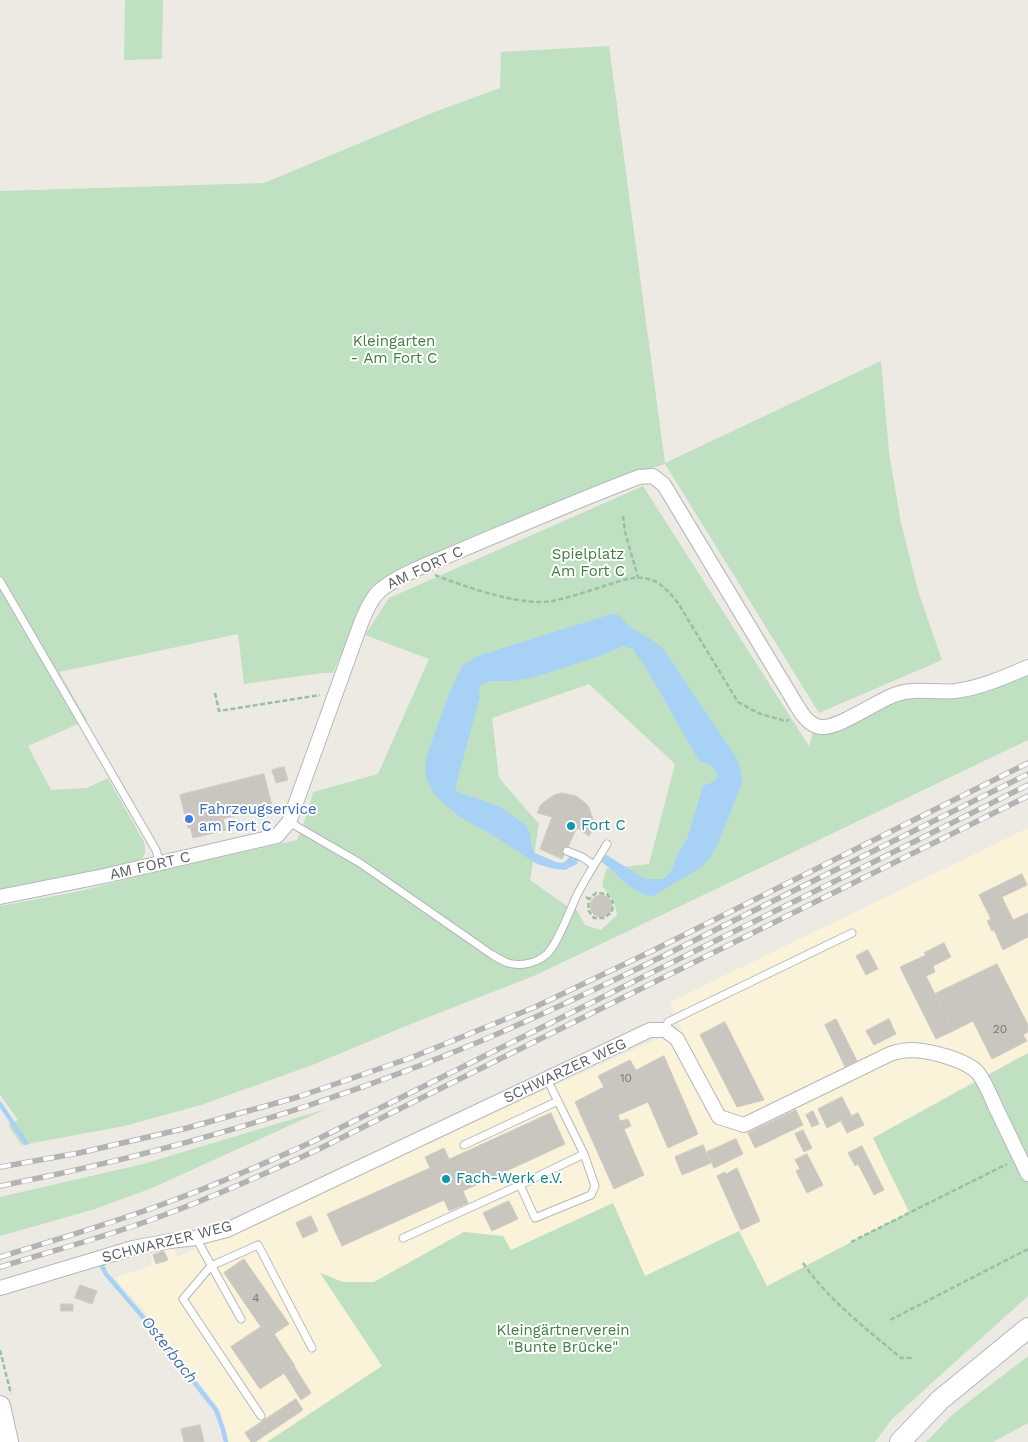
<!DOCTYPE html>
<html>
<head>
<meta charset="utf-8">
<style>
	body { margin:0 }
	canvas { display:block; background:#eceae2 }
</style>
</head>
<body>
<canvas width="1028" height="1442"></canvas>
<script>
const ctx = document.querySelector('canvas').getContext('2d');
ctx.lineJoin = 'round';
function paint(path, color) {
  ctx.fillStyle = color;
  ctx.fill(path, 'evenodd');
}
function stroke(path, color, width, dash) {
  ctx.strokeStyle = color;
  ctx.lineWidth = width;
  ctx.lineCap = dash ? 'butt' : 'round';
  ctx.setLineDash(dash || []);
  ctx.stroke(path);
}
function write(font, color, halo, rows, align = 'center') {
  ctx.font = font + ' "Work Sans",sans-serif';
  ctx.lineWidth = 4;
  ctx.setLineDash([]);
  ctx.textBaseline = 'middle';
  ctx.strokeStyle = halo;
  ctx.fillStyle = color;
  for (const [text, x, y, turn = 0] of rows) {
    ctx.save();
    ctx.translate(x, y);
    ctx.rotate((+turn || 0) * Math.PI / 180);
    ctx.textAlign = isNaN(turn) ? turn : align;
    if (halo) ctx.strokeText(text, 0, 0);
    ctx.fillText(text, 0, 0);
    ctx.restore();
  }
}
paint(new Path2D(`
	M1028,828v225l-54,28 -101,57 36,74 -142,75 -28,-56 -94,45 -32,-73 -102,47 -47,-18 -90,50h-31l-22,-9 61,93 -115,76h-39l-8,-32 -76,-100 -30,-32 39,-13 -3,-11 23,-8 4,11 504,-229 -11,-26z`), '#faf3d9');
paint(new Path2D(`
	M125,0h38l-1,59 -38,1z
	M609,46l56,417 216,-102 8,91 12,71 18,71 23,66 -123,53 -154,-249 -55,17 -213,91 -26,15 -38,86h-11l-78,11 -6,-50 -179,38 28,48 -59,26 23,44 36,-2 21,-10 36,64c2,8 2,15 -6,20l-138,29v-700l264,-8 173,-72 63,-23 1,-36z
	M643,486l166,260 5,-16 70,-28 144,-28v66l-492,235 -125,49 -96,40 -114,41 -77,21 -102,19 -14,-20 10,-5 -18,-25v-189l80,-15 84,-21 133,-30 10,-26 6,-22 65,-18 51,-115 -64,-24 24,-37zM589,684l86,80 -26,100 -43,5 -4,17 12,15 3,14 -16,15 -16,-5 -9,-16 -2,2 -44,-31 9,-56 -40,-46 -7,-60z
	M1028,1053v243l-136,123 -17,23h-608l115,-76 -62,-93 23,9h31l90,-50 39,4 8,14 102,-47 32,73 94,-45 28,55 142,-74 -36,-74z
	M326,1109l-174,79 -60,22 -92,26v-39l143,-33z
	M1028,1356v67l-35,19h-67l27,-28z`), '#c0e1c1');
paint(new Path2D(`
	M617,614l13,13 19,11 13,9 75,112 4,14 1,10 -22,56 -9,18 -11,11 -47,28c-20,0 -37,-25 -53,-35l5,-7 40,25h19l8,-9 6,-17 9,-14 16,-53 10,-4 4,-4c-1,-12 -7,-14 -18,-17l-47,-83 -19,-29 -10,-3 -23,10 -69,22 -18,3h-23l-6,2 -5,4 1,9 -25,93 3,3 41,14 27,19 4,8 1,12 4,8 21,9 6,1 4,-2 4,-5 9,3 -2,5 -12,6 -11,-1 -17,-5 -43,-28 -34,-19 -19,-16 -9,-10 -5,-11 -2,-9 1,-13 22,-62 14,-30 16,-10 130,-41z`), '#a7d2f6');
stroke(new Path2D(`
	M0,1104l26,39
	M101,1264l5,10 36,42 74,94 7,19 3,13`), '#a7d2f6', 4.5);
const building = new Path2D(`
	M284,767l4,13 -12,3 -4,-13z
	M264,774l8,32 -84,22 -8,-33z
	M562,793l14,3 7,5 6,6 5,16 -2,8 -3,5 -12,-8 -15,31 -22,-10 12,-32 -15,-4 3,-7 4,-4 10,-7z
	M223,819l3,11 -33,8 -3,-11z
	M1022,874l5,11 -25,12 11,23 15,-7v24l-25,13 -9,-20 -2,1 -5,-10 4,-2 -12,-24z
	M590 906a11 11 0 1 1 22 0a11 11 0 1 1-22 0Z
	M944,943l7,14 -18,9 2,6 -9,4 27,55 -17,8 -36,-72 26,-12 -2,-2z
	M868,950l10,19 -12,6 -10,-19z
	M997,964l31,61v7l-5,3 4,6 -35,18 -19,-38 -20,10 -18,-37z
	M836,1019l21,42 -12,6 -20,-42z
	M889,1019l7,15 -22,11 -8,-14z
	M725,1022l39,78 -27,7 -37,-72z
	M664,1056l34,78 -30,14 -20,-46 -30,13 2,6 8,-2 3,7 -7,3 20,46 -30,14 -39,-87 29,-15 -6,-11 32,-16 6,10z
	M842,1097l12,24 -9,4 -3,-5 -15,8 -9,-19z
	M796,1110l7,15 -48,23 -7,-15z
	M813,1111l6,13 -7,3 -6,-12z
	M551,1113l14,31 -102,47 5,12 -19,8 -5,-11 -102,46 -15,-32 103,-46 -5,-11 19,-9 5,11z
	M858,1113l6,12 -17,8 -6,-12 4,4 9,-4 -2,-5z
	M803,1130l9,18 -8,4 -9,-18z
	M736,1139l7,15 -29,14 -7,-16z
	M703,1145l8,18 -29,12 -7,-18z
	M862,1146l16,32 -10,5 -10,-19 -3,2 -7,-13z
	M807,1154l16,31 -16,8 -11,-22 4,-2 -5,-9z
	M737,1168l23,53 -19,9 -24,-54 8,-4 1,2z
	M878,1178l6,12 -10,5 -6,-12z
	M509,1201l9,18 -26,12 -9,-18z
	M311,1216l7,15 -15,7 -7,-15z
	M164,1251l4,9 -12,4 -3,-9z
	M244,1259l45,65 -15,10 -7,-11 -6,4 -37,-54z
	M80,1285l17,6 -5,13 -17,-6z
	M61,1304h12v7h-12z
	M267,1323l28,43 -35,23 -29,-42z
	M294,1366l17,27 -10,7 -17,-27z
	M296,1399l7,11 -48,32h-4l-6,-9z
	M200,1425l4,17h-20l-3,-13z`);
paint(building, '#c9c6c0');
stroke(building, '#d0cbc1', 1);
const service = new Path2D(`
	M0,581l156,269 4,13
	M289,822l71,41 131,91c5,3 11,7 17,9 13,4 29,0 39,-9 11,-11 23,-44 30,-59 9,-18 20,-34 30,-51
	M567,851l15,6 12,8
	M665,1030l3,-8 184,-89
	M547,1079l37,75 11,32 -4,9 -56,23 -15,-33 64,-31
	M464,1145l94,-44
	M196,1238l45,81
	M403,1238l117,-53
	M261,1416l-78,-117 28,-33 47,-21 54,103`);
const minor = new Path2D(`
	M0,897l104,-21 173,-40 12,-14 72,-199c5,-12 11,-27 22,-35 21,-16 58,-29 83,-40 57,-24 115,-49 173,-71l14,-1 11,9 130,216c6,10 14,25 27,26 17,2 54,-25 73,-32 19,-8 40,-2 61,-4 25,-3 50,-14 73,-24
	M0,1288l133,-40 37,-7 26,-3 31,-8 423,-200h15l12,9 42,78 25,8 146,-71c8,-3 15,-4 23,-4 18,1 54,10 65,23 8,10 13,24 18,35 11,22 21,44 32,66`);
const secondary = new Path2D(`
	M0,1406l8,36
	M900,1442l40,-42 88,-72`);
stroke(service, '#b4b7bb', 9);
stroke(minor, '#b4b7bb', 16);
stroke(secondary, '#b4b6bb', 22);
stroke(new Path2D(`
	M623,516l2,16 13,45
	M435,575c28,11 87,32 117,26 25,-5 50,-15 75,-22 25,-5 36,5 51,24l60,99 20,11 27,8 4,-1
	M215,693l4,18 101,-16
	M586,897l3,2 -1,11 6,8h10l8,-6 1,-10 -6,-8 -11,-1 -7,6
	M851,1242l156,-78
	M803,1263c26,38 64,66 98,95h12
	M890,1320l138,-71
	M0,1350l11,44`), '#99bfa4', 2.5, [5, 2.5]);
stroke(service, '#fff', 7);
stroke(minor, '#fff', 14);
stroke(secondary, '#fff', 20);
const rail = new Path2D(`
	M0,1167l79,-14 108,-25 111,-31 115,-40 122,-50 117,-56 376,-188
	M0,1186c164,-32 326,-80 481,-145 89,-38 175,-81 262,-125 95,-47 190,-95 285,-142
	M0,1257c58,-18 117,-35 174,-57 47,-17 94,-38 140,-59l714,-356
	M0,1267c52,-16 105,-30 156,-49 55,-20 108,-44 161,-68l711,-354`);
stroke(rail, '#b2b3b3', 5.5);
stroke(rail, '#fff', 4, [11]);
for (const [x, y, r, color] of [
	[189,819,5,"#3f7fe0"],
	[571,826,5,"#0f9aa8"],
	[446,1179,5,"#0f9aa8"]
]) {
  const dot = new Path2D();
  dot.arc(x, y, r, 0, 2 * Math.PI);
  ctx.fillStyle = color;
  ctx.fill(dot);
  stroke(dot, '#fff', 2);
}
write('12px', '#767779', null, [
	["20",1000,1029],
	["10",626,1078],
	["4",256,1298]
]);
write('15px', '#3c7e40', '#fff', [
	["Kleingarten",394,342],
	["- Am Fort C",394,359],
	["Spielplatz",588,555],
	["Am Fort C",588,572],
	["Kleingärtnerverein",563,1331],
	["\"Bunte Brücke\"",563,1348]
]);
write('15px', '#5a5d61', '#fff', [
	["AM FORT C",425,568,-25],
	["AM FORT C",150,866,-13],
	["SCHWARZER WEG",565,1071,-25],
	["SCHWARZER WEG",167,1242,-14]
]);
write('15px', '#366cbe', '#fff', [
	["Fahrzeugservice",199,810],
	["am Fort C",199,827]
], 'left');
write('15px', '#0d838f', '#fff', [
	["Fort C",581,826],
	["Fach-Werk e.V.",456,1179]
], 'left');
write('italic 16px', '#4774a6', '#fff', [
	["Osterbach",169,1350,52]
]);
</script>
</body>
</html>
